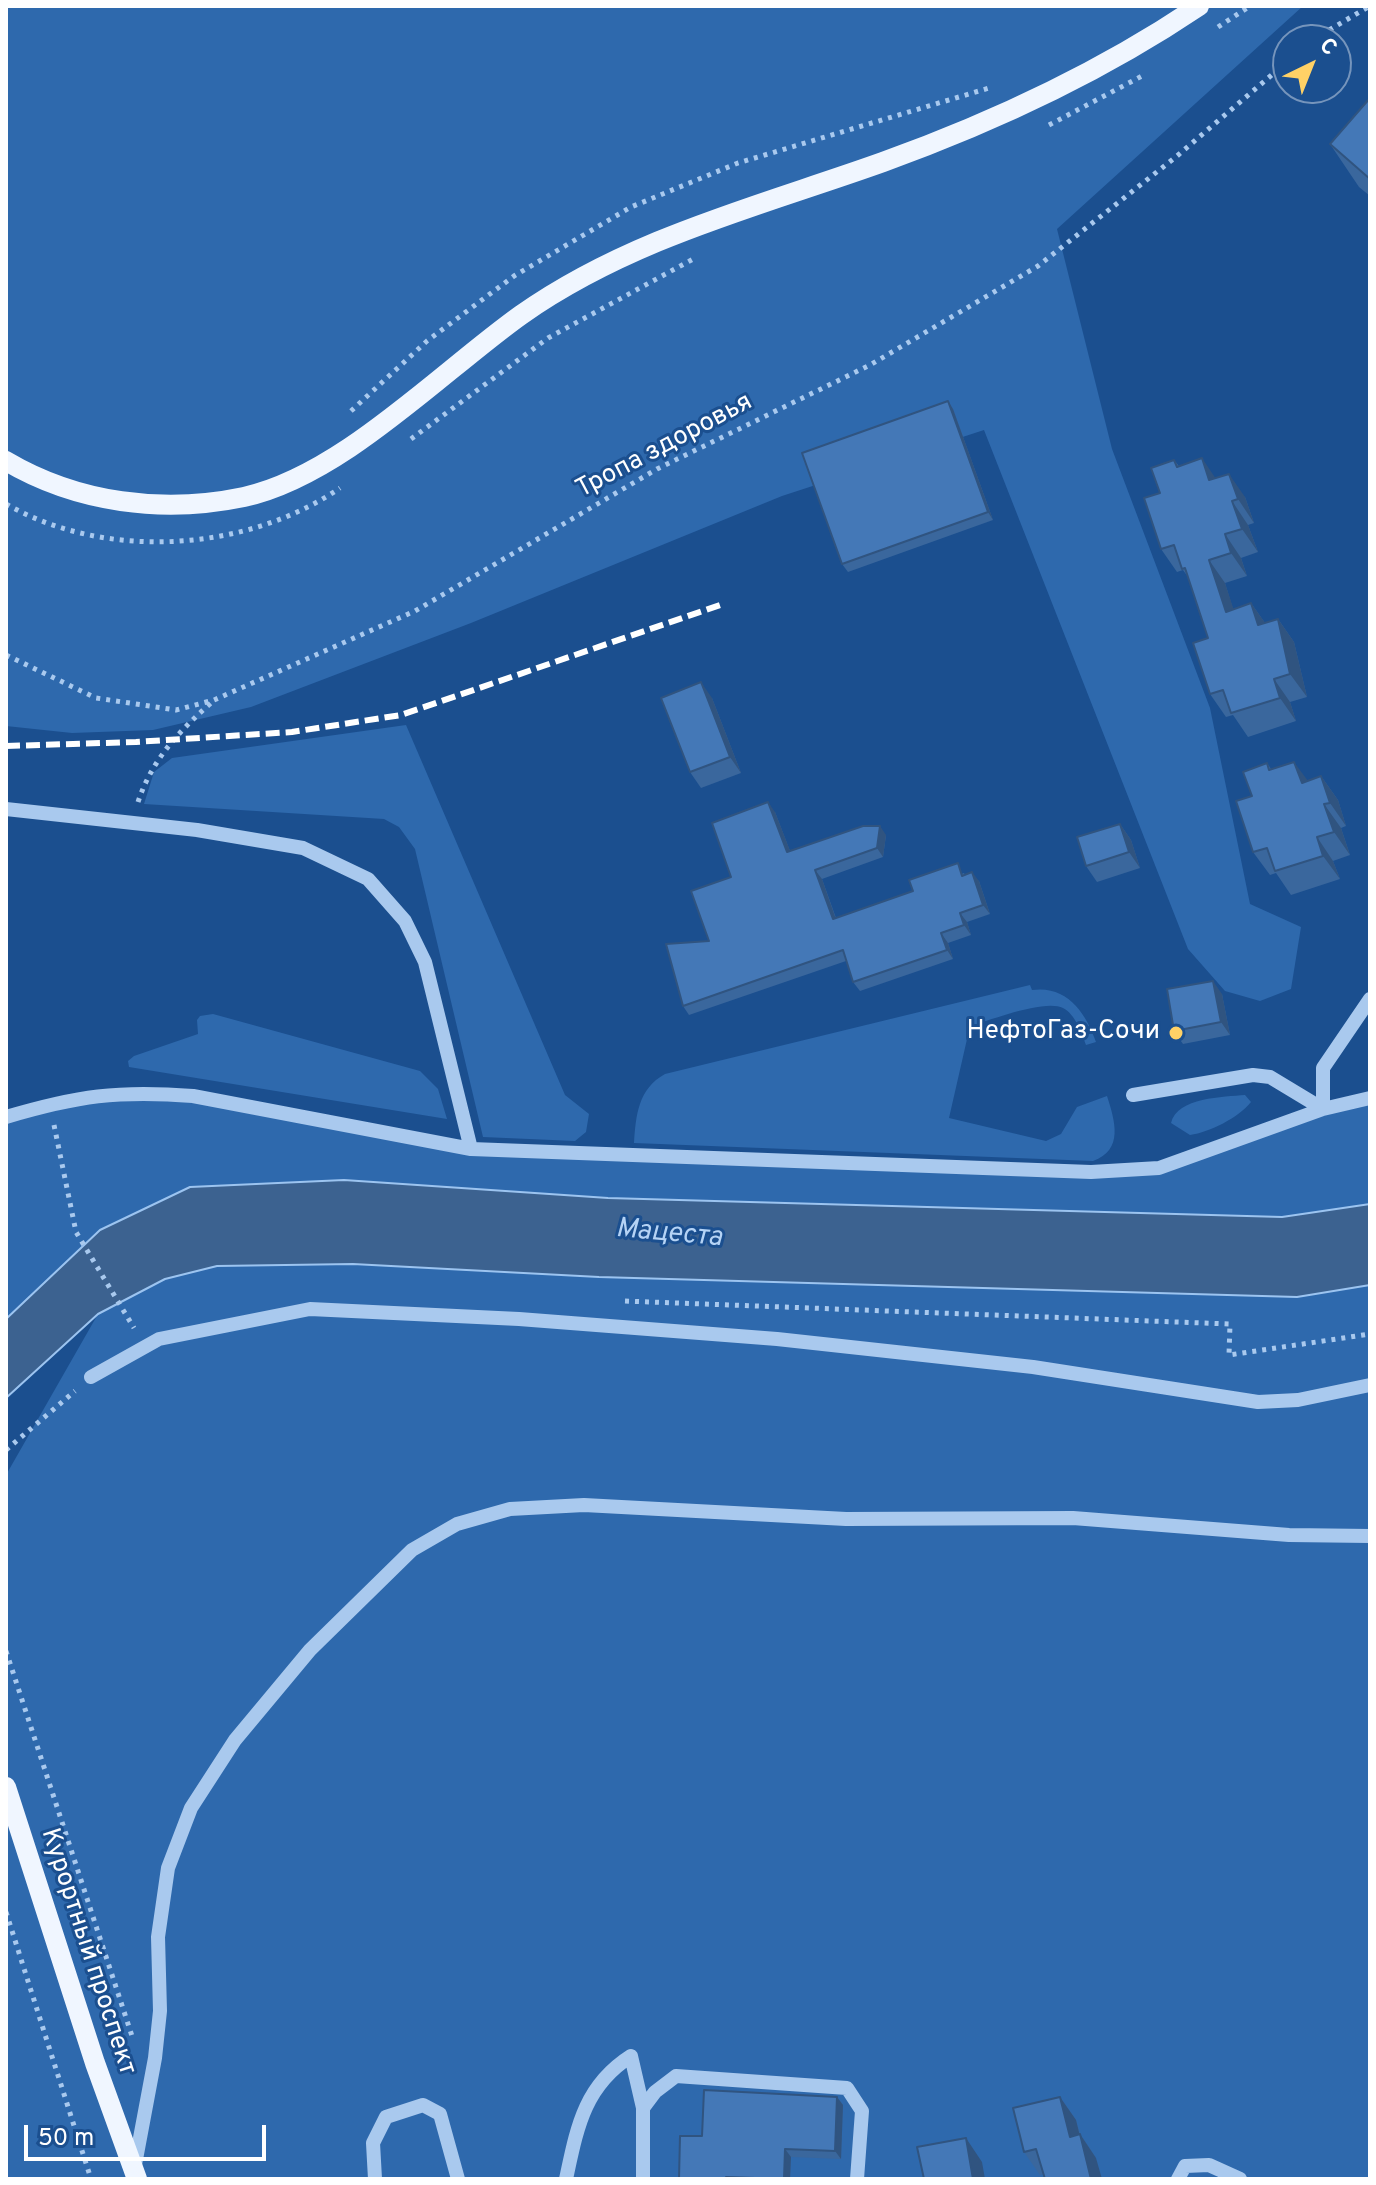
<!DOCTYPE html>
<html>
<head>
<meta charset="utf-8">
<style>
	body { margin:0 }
	#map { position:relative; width:1376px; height:2185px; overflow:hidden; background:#1b4f8f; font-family:Overpass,sans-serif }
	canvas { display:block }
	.frame { position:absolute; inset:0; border:8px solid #fff; pointer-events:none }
	.north { position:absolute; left:1272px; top:24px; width:80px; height:80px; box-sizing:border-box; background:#1b4f8f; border:2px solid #7695bc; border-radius:50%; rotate:43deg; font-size:22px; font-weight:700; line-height:32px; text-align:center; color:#fff }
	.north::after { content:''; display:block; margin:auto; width:28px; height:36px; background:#ffd166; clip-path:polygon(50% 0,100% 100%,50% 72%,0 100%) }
	.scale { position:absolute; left:24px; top:2125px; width:242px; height:36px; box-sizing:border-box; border:4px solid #fff; border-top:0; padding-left:10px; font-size:24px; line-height:28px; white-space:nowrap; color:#fff; -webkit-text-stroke:6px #1b4f8f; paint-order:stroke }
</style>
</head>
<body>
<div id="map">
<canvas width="1376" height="2185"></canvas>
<div class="frame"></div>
<div class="north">С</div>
<div class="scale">50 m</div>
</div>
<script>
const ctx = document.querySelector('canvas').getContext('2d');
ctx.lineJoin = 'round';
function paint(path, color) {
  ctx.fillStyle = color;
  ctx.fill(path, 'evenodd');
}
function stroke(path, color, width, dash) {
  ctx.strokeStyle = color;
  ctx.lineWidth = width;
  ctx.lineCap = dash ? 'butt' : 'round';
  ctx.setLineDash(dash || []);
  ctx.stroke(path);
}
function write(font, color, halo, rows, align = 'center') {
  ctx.font = font + ' Overpass,sans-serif';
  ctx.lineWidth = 6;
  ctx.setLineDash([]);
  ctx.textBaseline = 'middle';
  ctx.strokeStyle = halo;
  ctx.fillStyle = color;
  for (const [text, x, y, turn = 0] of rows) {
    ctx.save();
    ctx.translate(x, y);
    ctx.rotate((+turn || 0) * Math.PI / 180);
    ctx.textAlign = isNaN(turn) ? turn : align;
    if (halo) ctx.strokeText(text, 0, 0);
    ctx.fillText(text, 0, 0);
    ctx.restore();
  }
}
paint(new Path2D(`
	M6,6h1297l-246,223 55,220 98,259 40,196 51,23 -10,62 -31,12 -35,-10 -37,-42 -204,-519 -202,66 -311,127 -220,84 -98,23 -81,3 -66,-7z
	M406,725l159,370 24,19 -3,18 -11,9 -92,-4 -68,-288 -16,-22 -15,-8 -240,-15 10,-32 18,-14z
	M1030,985l2,5c35,-5 54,23 64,52l-10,3c-4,-12 -11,-31 -23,-37 -18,-9 -72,12 -93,18l-21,92 97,23 15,-7 16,-27 30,-11c8,25 17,54 -14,65l-459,-18c2,-28 4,-54 31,-69z
	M213,1014l207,57 18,18 9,30 -318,-52 -1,-6 6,-5 64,-22 -1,-14 3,-4z
	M146,1092l325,57 688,19 211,-70v106l-88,13 -674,-19 -264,-18 -154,7 -90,43 -94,89v-202z
	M1245,1095l6,7c-13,16 -41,30 -61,33l-19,-12c6,-26 53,-26 74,-28z
	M353,1264l246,13 698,20 73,-12v894h-1364v-704l92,-161 67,-35 52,-13z`), '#2e69ad');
const water = new Path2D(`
	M344,1180l264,18 674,19 88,-13v81l-73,12 -698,-20 -246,-13 -136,2 -52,13 -67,35 -92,84v-79l94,-89 90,-43z`);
paint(water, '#3c6290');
stroke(water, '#9cc4f0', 2);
stroke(new Path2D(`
	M1218,27l32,-21
	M1312,40l58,-34
	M1049,125l93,-49
	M351,411l76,-70 87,-65 117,-69 107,-44 251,-75
	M411,439l137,-101 147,-80
	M6,504c100,57 240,48 334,-16
	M6,655l90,43 80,12 38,-10 201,-89 242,-142 213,-104 168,-99 139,-110 111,-95
	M138,802c14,-42 40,-70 73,-99
	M54,1125l22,107 58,96
	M625,1301l605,23 -1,31 141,-21
	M6,1450l69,-59
	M6,1651l126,385
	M6,1912l85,267`), '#a9c9ee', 5, [4, 6]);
stroke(new Path2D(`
	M6,809l191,21 106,18 65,31 37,42 20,41 46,187
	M1133,1095l120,-20 17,2 53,32
	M1323,1109v-41l47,-69
	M6,1117c71,-21 112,-27 187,-21l278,53 620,23 68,-4 164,-59 47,-11
	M91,1377l68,-38 151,-30 209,10 258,20 256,28 225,35 40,-2 72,-15
	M134,2170l21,-112 5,-47 -2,-74 10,-69 23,-60 44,-68 75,-90 102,-100 45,-26 53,-15 74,-4 262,14 227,-1 216,17 81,1
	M375,2179l-2,-36 13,-26 37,-12 17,9 18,65
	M566,2179c11,-51 18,-93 65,-123l12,52
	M643,2179v-71l12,-16 21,-16 171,12 15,23 -5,68
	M1178,2179l7,-13 24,-1 31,14`), '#a9c9ee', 14);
stroke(new Path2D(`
	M6,461c71,42 157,53 238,36 97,-21 197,-125 277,-182 109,-77 239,-109 362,-153 111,-40 218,-90 316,-156
	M6,1787l89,276 42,116`), '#f0f6ff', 20);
stroke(new Path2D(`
	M6,746l130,-4 156,-10 109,-17 319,-110`), '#fff', 6, [14, 6]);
paint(new Path2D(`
	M1370,98v98l-11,-9 -29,-43z
	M948,401l5,8 40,111 -145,52 -6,-8z
	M1174,460l5,6 36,12 30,19 9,26 -6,2 10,27 -17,6 6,18 -22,7 8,26 18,-6 14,20 13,-4 16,23 13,55 -17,5 6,19 -48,16 -15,-22 -7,2 -16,-23 -2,-56 -20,-61 -5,-7 -6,2 -16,-23z
	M712,698l29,75 -40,15 -11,-16z
	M1267,763l4,6 37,12 13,-5 17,24 8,26 -5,2 9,27 -17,6 7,18 -49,16 -15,-22 -6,2 -17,-23 -1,-56z
	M775,812l15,39 96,-16 -3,22 -61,22 14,39 128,-45 1,2 14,6 11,33 -23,8 4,13 -23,8 5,16 -93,32 -7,-9 -7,-21 -157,54 -6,-9 26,-65 22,-64z
	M1120,824l11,16 9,28 -43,14 -11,-16z
	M1222,994l8,41 -47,9 -9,-13z
	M837,2097l6,8 -2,54 -50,-2 -1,22h-111l23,-43z
	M1060,2097l16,23 4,14 16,24 -56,17 -16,-23z`), '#3a679d');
paint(new Path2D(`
	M948,401l5,8 40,111 -5,-8z
	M1202,458l16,24 -9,-2z
	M1229,474l16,23 9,26 -16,-24z
	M1232,501l16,24 10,27 -16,-23z
	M1225,534l16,24 6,18 -16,-23z
	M1209,560l16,23 17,52 -16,-23z
	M1251,603l17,24 -10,-2z
	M1278,619l16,23 13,55 -17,-23z
	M1274,679l16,23 6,19 -16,-23z
	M701,682l11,16 29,75 -11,-16z
	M1294,762l17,23 -9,-2z
	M1321,776l17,24 8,26 -16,-23z
	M768,802l7,10 19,49 -7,-9z
	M1324,804l17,24 9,27 -16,-23z
	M1120,824l11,16 9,28 -11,-16z
	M880,826l6,9 -3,22 -6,-9z
	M1317,837l16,24 7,18 -17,-23z
	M815,870l7,9 17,49 -6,-9z
	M972,872l7,9 11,33 -7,-9z
	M960,913l7,9 4,13 -7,-10z
	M941,933l7,10 5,16 -6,-9z
	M1213,981l9,13 8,41 -9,-13z
	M837,2097l6,8 -2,54 -6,-8z
	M1060,2097l16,23 10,41 -16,-24z
	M1080,2134l16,24 6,21h-11z
	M966,2138l16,24 3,17h-12z
	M785,2149l6,8 -1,22h-6z`), '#305480');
const building = new Path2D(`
	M1370,98v81l-40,-35z
	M948,401l40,111 -146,52 -40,-111z
	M1202,458l7,22 20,-6 9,25 -6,2 10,28 -17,5 6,19 -22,7 17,52 25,-9 7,22 20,-6 12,55 -16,5 6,19 -49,15 -8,-23 -13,4 -17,-51 15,-5 -23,-70 -3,1 -8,-24 -13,4 -17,-51 16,-5 -9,-25 23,-8 3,7z
	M701,682l29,75 -40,15 -29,-74z
	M1294,762l8,21 19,-7 9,27 -6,1 10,28 -17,5 6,19 -48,15 -8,-23 -14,4 -17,-51 16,-5 -9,-24 24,-9 2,7z
	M768,802l19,50 76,-26h17l-3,22 -62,22 18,49 80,-28 -4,-11 49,-17 4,13 10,-4 11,33 -23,8 4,12 -23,8 6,17 -94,32 -10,-32 -160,56 -17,-62 43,-3 -18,-50 40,-14 -19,-54z
	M1120,824l9,28 -43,14 -9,-29z
	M1213,981l8,41 -47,9 -7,-42z
	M704,2090l133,7 -2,54 -50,-2 -1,30 -58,-2v2h-47l1,-43h22z
	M1060,2097l10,40 10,-3 11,45h-46l-9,-30 -12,3 -11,-44z
	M966,2138l7,41h-49l-7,-32z`);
paint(building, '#4478b7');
stroke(building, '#305480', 2);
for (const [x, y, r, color] of [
	[1176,1033,8,"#ffd166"]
]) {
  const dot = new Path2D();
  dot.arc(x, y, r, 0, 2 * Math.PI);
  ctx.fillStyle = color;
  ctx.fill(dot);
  stroke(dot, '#1b4f8f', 3);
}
write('26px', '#fff', '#1b4f8f', [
	["Тропа здоровья",665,447,-28],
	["Курортный проспект",87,1952,72]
]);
write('26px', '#fff', '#1b4f8f', [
	["НефтоГаз-Сочи",1160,1033]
], 'right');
write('italic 28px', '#b5d3f5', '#1b4f8f', [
	["Мацеста",669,1235,5]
]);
</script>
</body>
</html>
